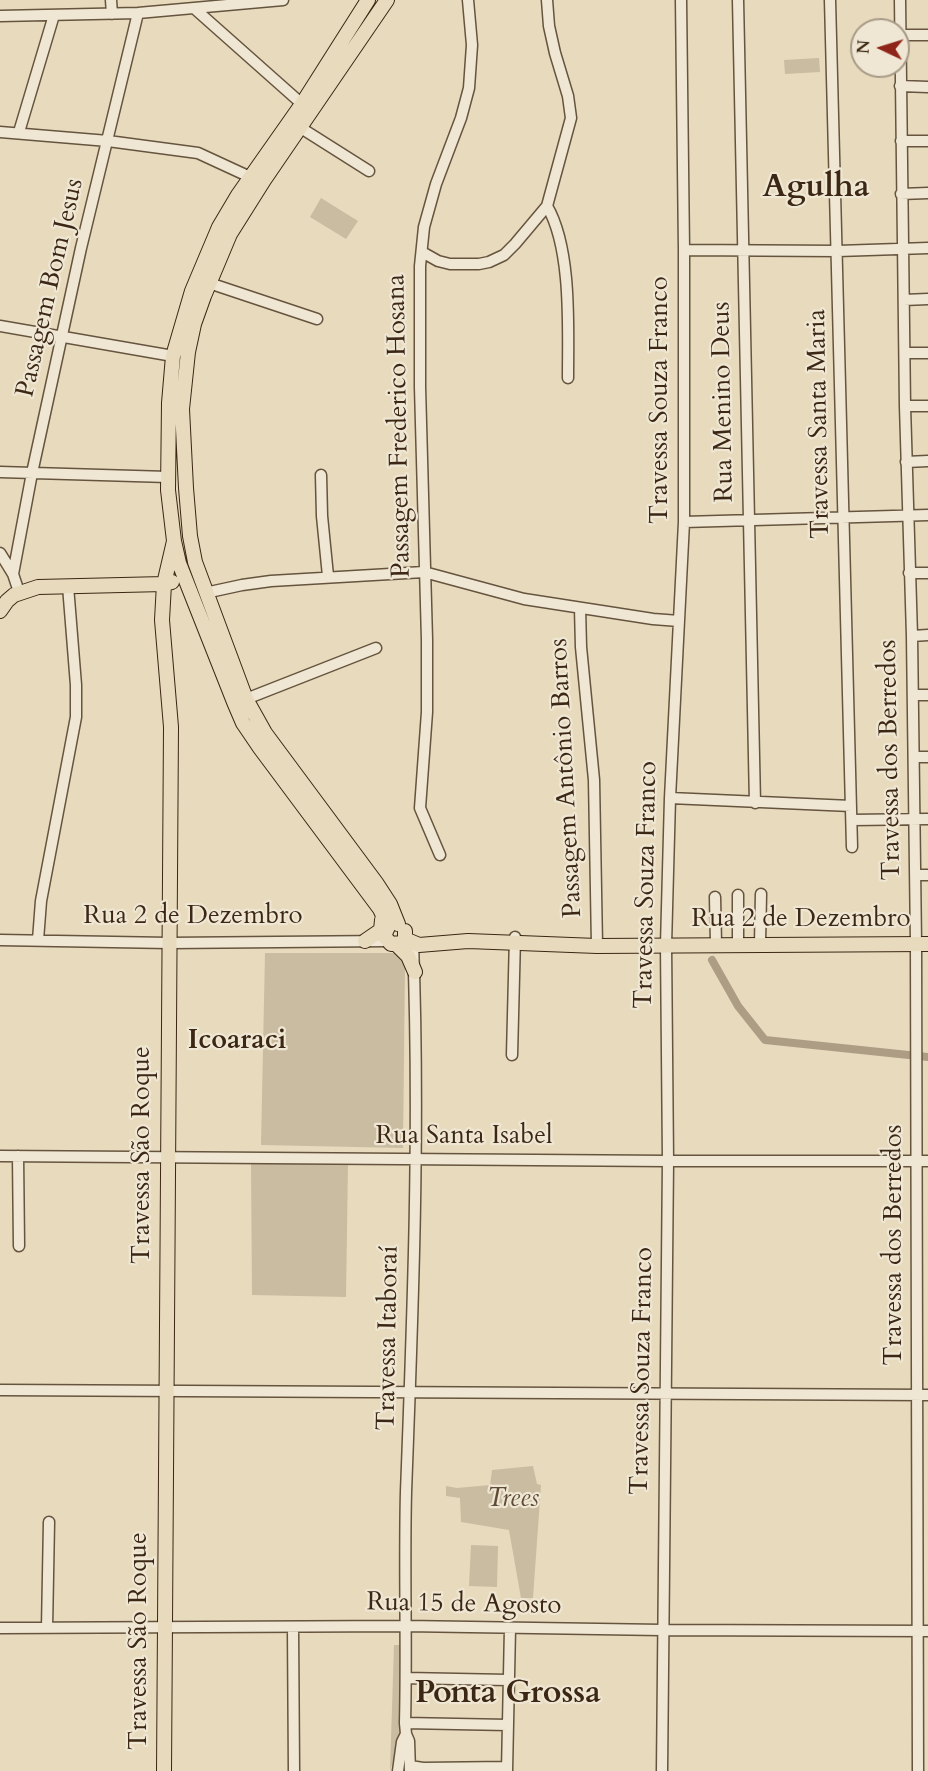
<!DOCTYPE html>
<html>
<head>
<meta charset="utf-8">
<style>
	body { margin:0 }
	#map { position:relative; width:928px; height:1771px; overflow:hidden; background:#e7dabd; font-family:Cardo,serif }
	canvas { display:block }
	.north { position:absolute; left:850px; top:18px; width:60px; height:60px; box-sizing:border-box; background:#efe7d4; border:2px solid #a79a87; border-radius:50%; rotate:274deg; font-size:16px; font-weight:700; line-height:24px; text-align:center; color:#3b2714 }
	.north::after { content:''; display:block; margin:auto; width:21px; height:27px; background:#8f2418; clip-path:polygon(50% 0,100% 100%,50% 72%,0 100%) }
</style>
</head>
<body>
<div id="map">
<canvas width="928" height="1771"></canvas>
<div class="north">N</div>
</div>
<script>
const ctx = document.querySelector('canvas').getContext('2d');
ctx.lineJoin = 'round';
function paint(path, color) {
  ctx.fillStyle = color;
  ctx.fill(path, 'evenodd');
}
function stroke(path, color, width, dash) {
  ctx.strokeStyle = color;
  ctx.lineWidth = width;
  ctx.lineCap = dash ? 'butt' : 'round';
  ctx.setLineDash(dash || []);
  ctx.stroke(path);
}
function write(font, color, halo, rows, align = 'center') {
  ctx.font = font + ' Cardo,serif';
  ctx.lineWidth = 4.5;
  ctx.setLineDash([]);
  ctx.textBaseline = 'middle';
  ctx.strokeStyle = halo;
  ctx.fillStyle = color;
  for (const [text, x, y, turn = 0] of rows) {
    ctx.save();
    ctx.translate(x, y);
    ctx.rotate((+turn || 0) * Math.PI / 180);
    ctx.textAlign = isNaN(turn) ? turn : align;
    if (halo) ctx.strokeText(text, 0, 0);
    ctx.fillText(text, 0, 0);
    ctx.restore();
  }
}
paint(new Path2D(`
	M819,58l1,14 -35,2 -1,-14z
	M321,198l37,23 -12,18 -36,-22z
	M265,953h131l9,13 -2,182 -142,-3z
	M251,1162h97l-2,135 -94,-2z
	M533,1466l4,18 4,1 -8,113h-12l-12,-68 -48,-8 -1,-24 -14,-2v-10l11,2 33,-3 2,-15z
	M471,1545l27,1 -1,41 -28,-1z
	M394,1645h9l-2,89 -11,37z`), '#cabca0');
stroke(new Path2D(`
	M712,960l26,46 27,34 163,17`), '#ad9d84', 8);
const minor = new Path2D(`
	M111,0l1,14
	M738,0l17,803
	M830,0l22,847
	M900,0l5,406 7,230 4,308 2,827
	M195,9l107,95
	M0,16l138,-3 145,-13
	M901,35h27
	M900,86l28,1
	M301,128l68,43
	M0,132l108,9 90,12 52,24
	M19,132l35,-117
	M901,141h27
	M901,194l27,-1
	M547,206c25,43 21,122 21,172
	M684,250l154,1 90,-3
	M422,252l16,9 12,3h29l10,-2 15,-7 11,-11 32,-38 24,-88 -3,-22 -13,-43 -6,-27 -2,-26
	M209,283l108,36
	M904,300l24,-1
	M0,326l173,30
	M905,353h23
	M905,406h23
	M906,462l22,-1
	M0,472l168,5
	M321,475l1,41 6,60
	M684,522l244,-7
	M0,553l13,21 6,18
	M909,573h19
	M13,574l19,-101 49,-225 57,-235
	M205,593l37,-8 29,-4 153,-9 100,27 129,20 26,2
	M580,608l1,39 13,133 3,166
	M912,636l16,-1
	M913,695h15
	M246,699l130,-51
	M914,757h14
	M670,798l181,8
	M852,820l76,-1
	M440,855l-20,-47 7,-96v-72l-7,-253v-121l4,-39 12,-43 25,-66 8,-30 3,-43 -4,-45
	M915,875h13
	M738,895v49
	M715,897l1,47
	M0,940l169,3 218,-2
	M38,940l3,-39 35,-184v-32l-8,-99
	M760,943l1,-49
	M512,1055l3,-118
	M0,1156l668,5h260
	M18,1156l1,90
	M0,1390l928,5
	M293,1627l1,144
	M0,1628l406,-2 256,4 266,1
	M47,1628l2,-106
	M406,1678l102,2
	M405,1723l103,2
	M410,1766l13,2 84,-1
	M398,1771l4,-29 4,-8
	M410,1771l-1,-30 -3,-7 -1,-11c2,-77 -1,-154 1,-231 7,-183 14,-366 7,-549
	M507,1771l3,-143
	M662,1771l6,-610 -2,-216 4,-147 14,-276v-272l-3,-250`);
const major = new Path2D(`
	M368,0l-66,104 -64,91 -19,32 -27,64 -19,65 -4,47 -1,87 6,51 5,22 55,139 9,21 17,25 120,161 8,18
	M387,0l-123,180 -34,54 -26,62 -10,28 -6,28 -6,57 4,79 4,48 5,26 51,137 19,34 112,151 13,20 8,20
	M0,611l7,-10 7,-6 24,-8 126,-3 8,-2
	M388,927l-4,9 7,8 10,-1 4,-4v-8
	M405,939l14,6 49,-4 129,5 331,-2
	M365,941l16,-11 1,-10
	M397,945l11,11 7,16
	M164,1771l7,-1044 -9,-107 2,-36 10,-43`);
stroke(minor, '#66543e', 13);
stroke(major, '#3b2714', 16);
stroke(minor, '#efe7d4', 10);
stroke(major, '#e7dabd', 14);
write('26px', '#3b2714', '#efe7d4', [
	["Passagem Bom Jesus",51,288,-77],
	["Travessa Souza Franco",661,400,-90],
	["Rua Menino Deus",724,402,-91],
	["Travessa Santa Maria",820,424,-91],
	["Passagem Frederico Hosana",400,426,-91],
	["Travessa dos Berredos",891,760,-91],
	["Passagem Antônio Barros",567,778,-93],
	["Travessa Souza Franco",647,885,-89],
	["Rua 2 de Dezembro",193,917],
	["Rua 2 de Dezembro",801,920],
	["Rua Santa Isabel",464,1137],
	["Travessa São Roque",143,1155,-90],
	["Travessa dos Berredos",895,1245,-90],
	["Travessa Itaboraí",389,1338,-89],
	["Travessa Souza Franco",643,1371,-89],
	["Rua 15 de Agosto",464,1605,1],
	["Travessa São Roque",140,1641,-90]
]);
write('italic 26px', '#5f4c37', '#efe7d4', [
	["Trees",513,1500]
]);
write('bold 27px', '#3b2714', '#efe7d4', [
	["Icoaraci",237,1042]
]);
write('bold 32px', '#3b2714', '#efe7d4', [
	["Agulha",816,189],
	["Ponta Grossa",508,1695]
]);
</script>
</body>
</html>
